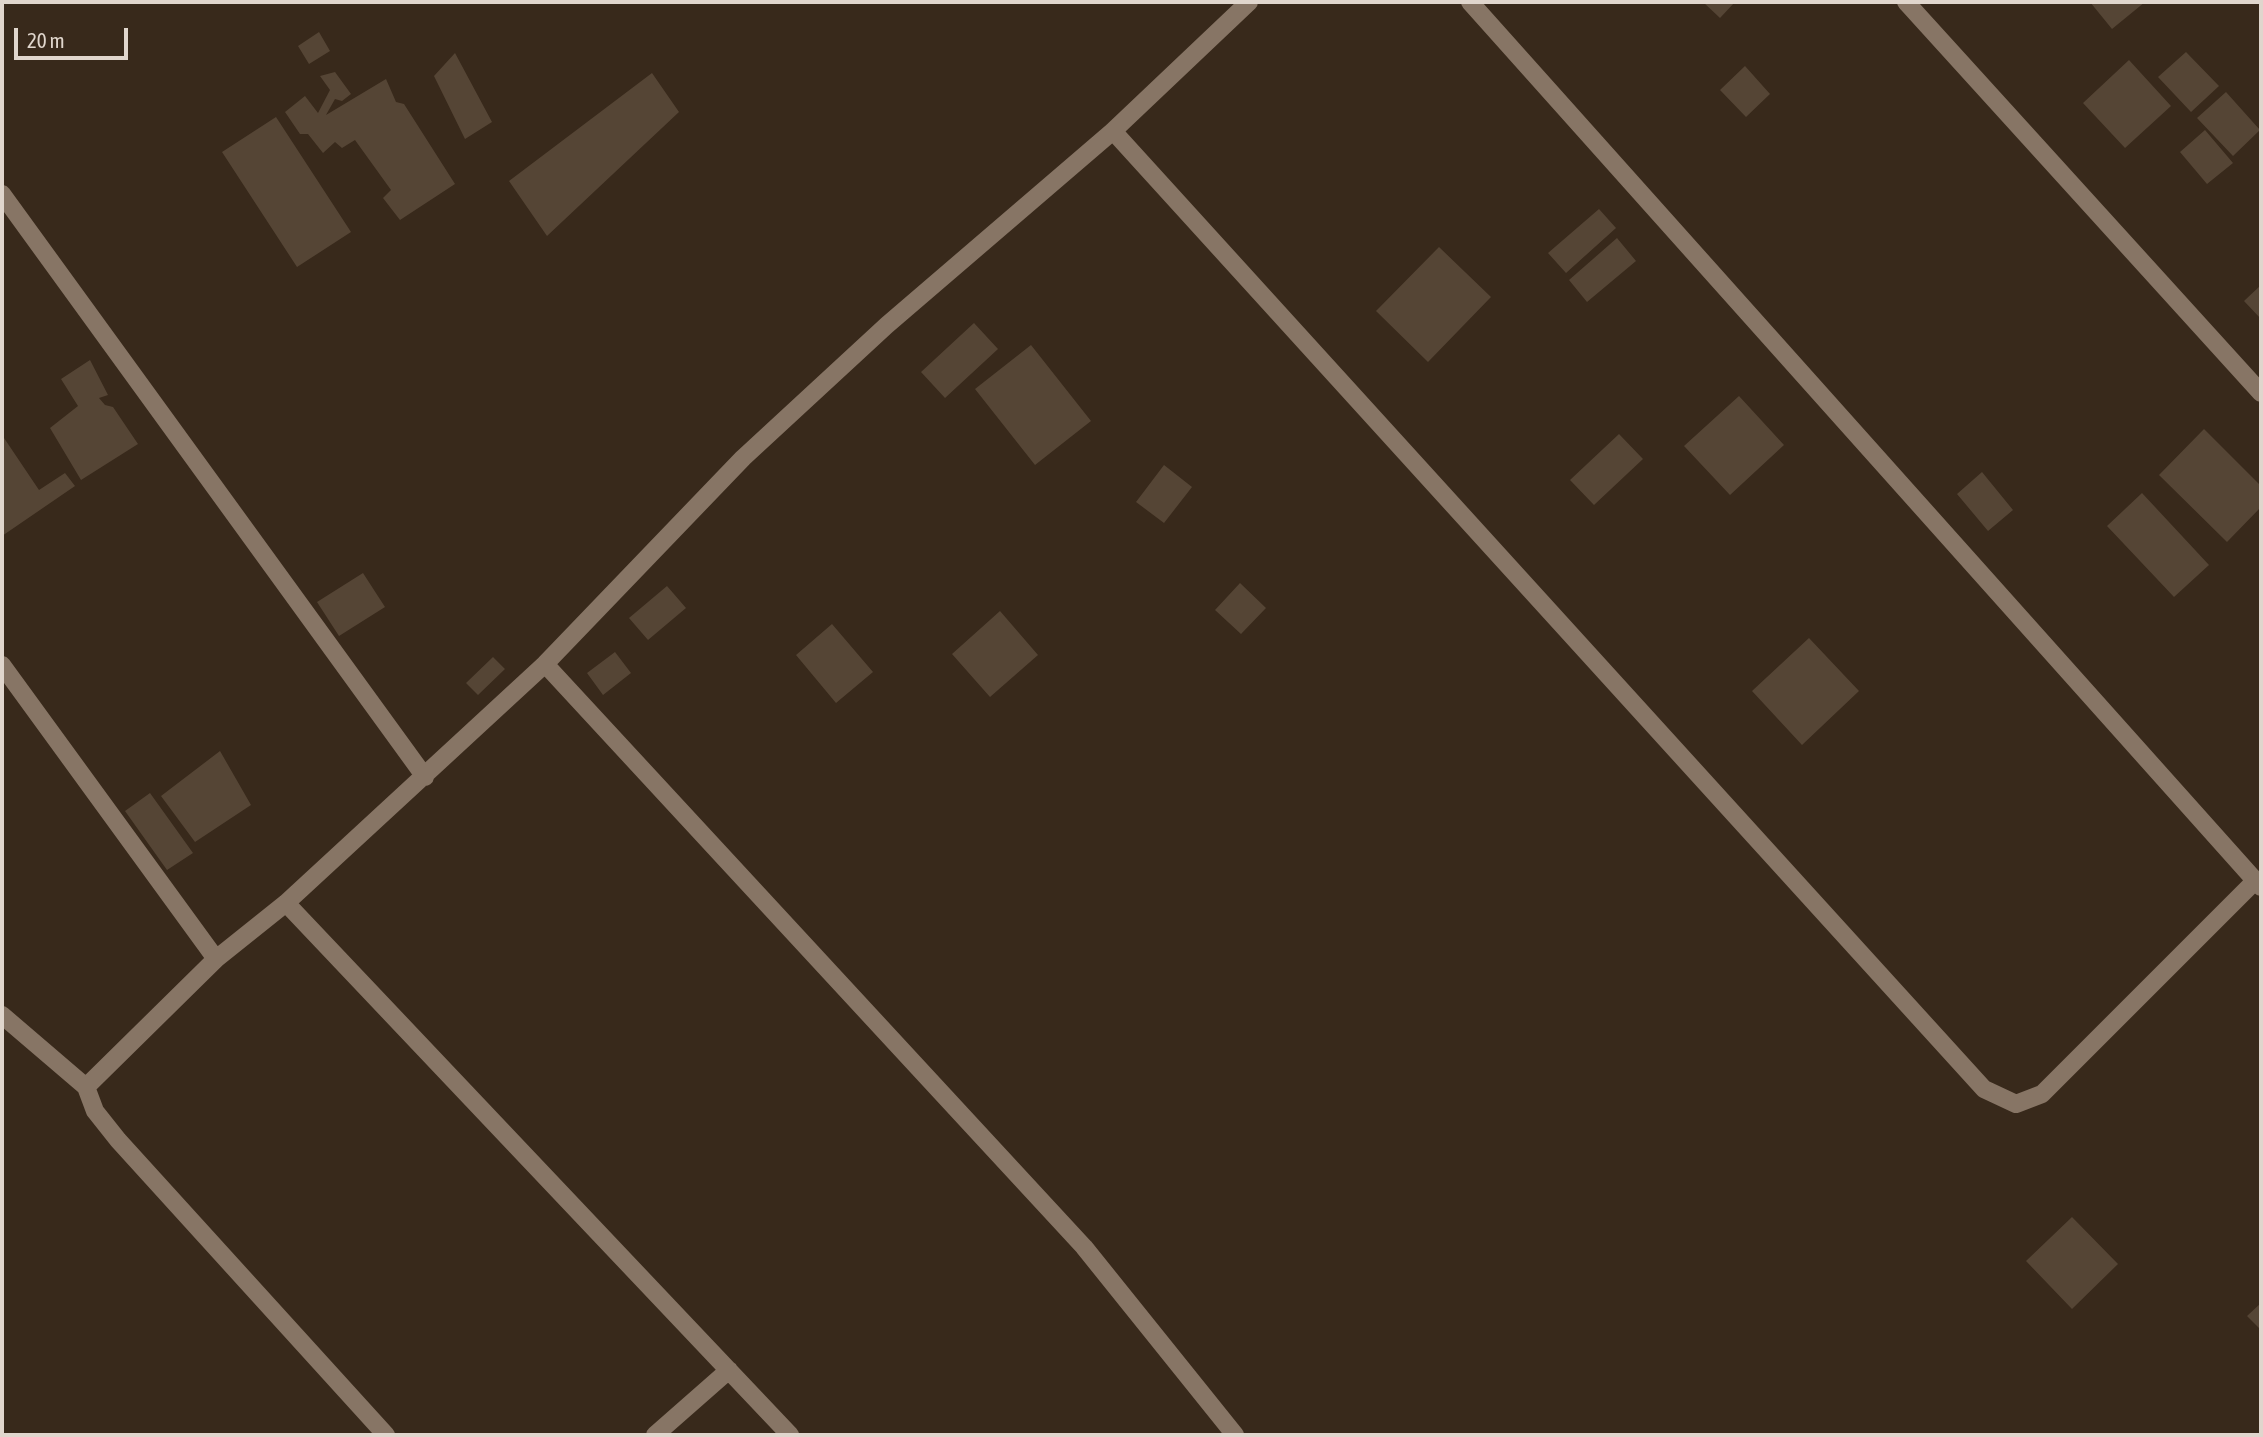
<!DOCTYPE html>
<html>
<head>
<meta charset="utf-8">
<style>
	body { margin:0 }
	#map { position:relative; width:2263px; height:1437px; overflow:hidden; background:#38291b; font-family:"Asap Condensed",sans-serif }
	canvas { display:block }
	.frame { position:absolute; inset:0; border:4px solid #e0d6cd; pointer-events:none }
	.scale { position:absolute; left:14px; top:28px; width:114px; height:32px; box-sizing:border-box; border:4px solid #e0d6cd; border-top:0; padding-left:9px; font-size:21px; line-height:24px; white-space:nowrap; color:#e0d6cd; -webkit-text-stroke:5px #38291b; paint-order:stroke }
</style>
</head>
<body>
<div id="map">
<canvas width="2263" height="1437"></canvas>
<div class="frame"></div>
<div class="scale">20 m</div>
</div>
<script>
const ctx = document.querySelector('canvas').getContext('2d');
ctx.lineJoin = 'round';
function paint(path, color) {
  ctx.fillStyle = color;
  ctx.fill(path, 'evenodd');
}
function stroke(path, color, width, dash) {
  ctx.strokeStyle = color;
  ctx.lineWidth = width;
  ctx.lineCap = dash ? 'butt' : 'round';
  ctx.setLineDash(dash || []);
  ctx.stroke(path);
}
paint(new Path2D(`
	M1703,2h32l-15,16z
	M2090,2h55l-33,27z
	M319,32l11,19 -21,13 -11,-18z
	M2186,52l33,34 -28,26 -33,-35z
	M455,53l37,69 -27,17 -31,-63z
	M2129,60l42,46 -46,42 -42,-45z
	M1745,66l25,28 -24,23 -26,-27z
	M335,72l16,22 -9,7 -7,-2 -9,16 60,-36 10,23 8,2 51,80 -55,36 -17,-22 8,-8 -36,-50 -13,8 -7,-6 -12,11 -15,-19h-8l-15,-22 20,-16 13,17 12,-23 -10,-14z
	M652,73l27,39 -132,124 -38,-55z
	M2226,92l34,38 -27,26 -36,-38z
	M276,117l75,115 -54,35 -75,-115z
	M2205,130l28,33 -26,21 -27,-32z
	M1599,209l17,19 -50,45 -18,-20z
	M1617,238l19,23 -49,41 -18,-22z
	M1439,247l52,50 -63,65 -52,-51z
	M2261,285v34l-17,-18z
	M974,323l24,26 -53,49 -24,-26z
	M1031,345l60,76 -56,44 -60,-76z
	M90,360l18,35 -9,3 6,7 8,2 25,37 -57,36 -31,-52 28,-22 -17,-27z
	M1739,396l45,49 -54,50 -46,-49z
	M2204,429l57,57v21l-34,35 -68,-67z
	M1619,434l24,25 -49,46 -24,-25z
	M2,435l37,55 26,-17 10,13 -73,50z
	M1164,465l28,22 -28,36 -28,-21z
	M1982,472l31,38 -25,21 -31,-37z
	M2142,493l67,72 -35,32 -67,-71z
	M363,573l22,34 -46,29 -22,-34z
	M1240,583l26,25 -25,26 -26,-24z
	M667,586l19,22 -38,32 -19,-22z
	M1000,611l38,44 -48,42 -38,-43z
	M832,624l41,48 -37,31 -40,-48z
	M1809,638l50,53 -57,54 -50,-54z
	M615,652l16,21 -28,22 -16,-22z
	M493,657l12,12 -27,26 -12,-12z
	M220,751l31,54 -56,37 -34,-46z
	M150,793l43,60 -26,17 -42,-59z
	M2072,1217l46,47 -46,45 -46,-48z
	M2261,1303v27l-14,-14z`), '#554535');
stroke(new Path2D(`
	M1470,2l791,885
	M1906,2l355,391
	M1113,131l871,958 32,15 26,-10 213,-213
	M2,194l423,583
	M545,664l539,583 151,188
	M2,665l214,294
	M286,903l504,532
	M2,1015l84,72
	M386,1435l-268,-295 -23,-29 -9,-24 130,-128 70,-56 259,-239 198,-206 144,-133 226,-194 136,-129
	M655,1435l74,-65`), '#877565', 18);
</script>
</body>
</html>
